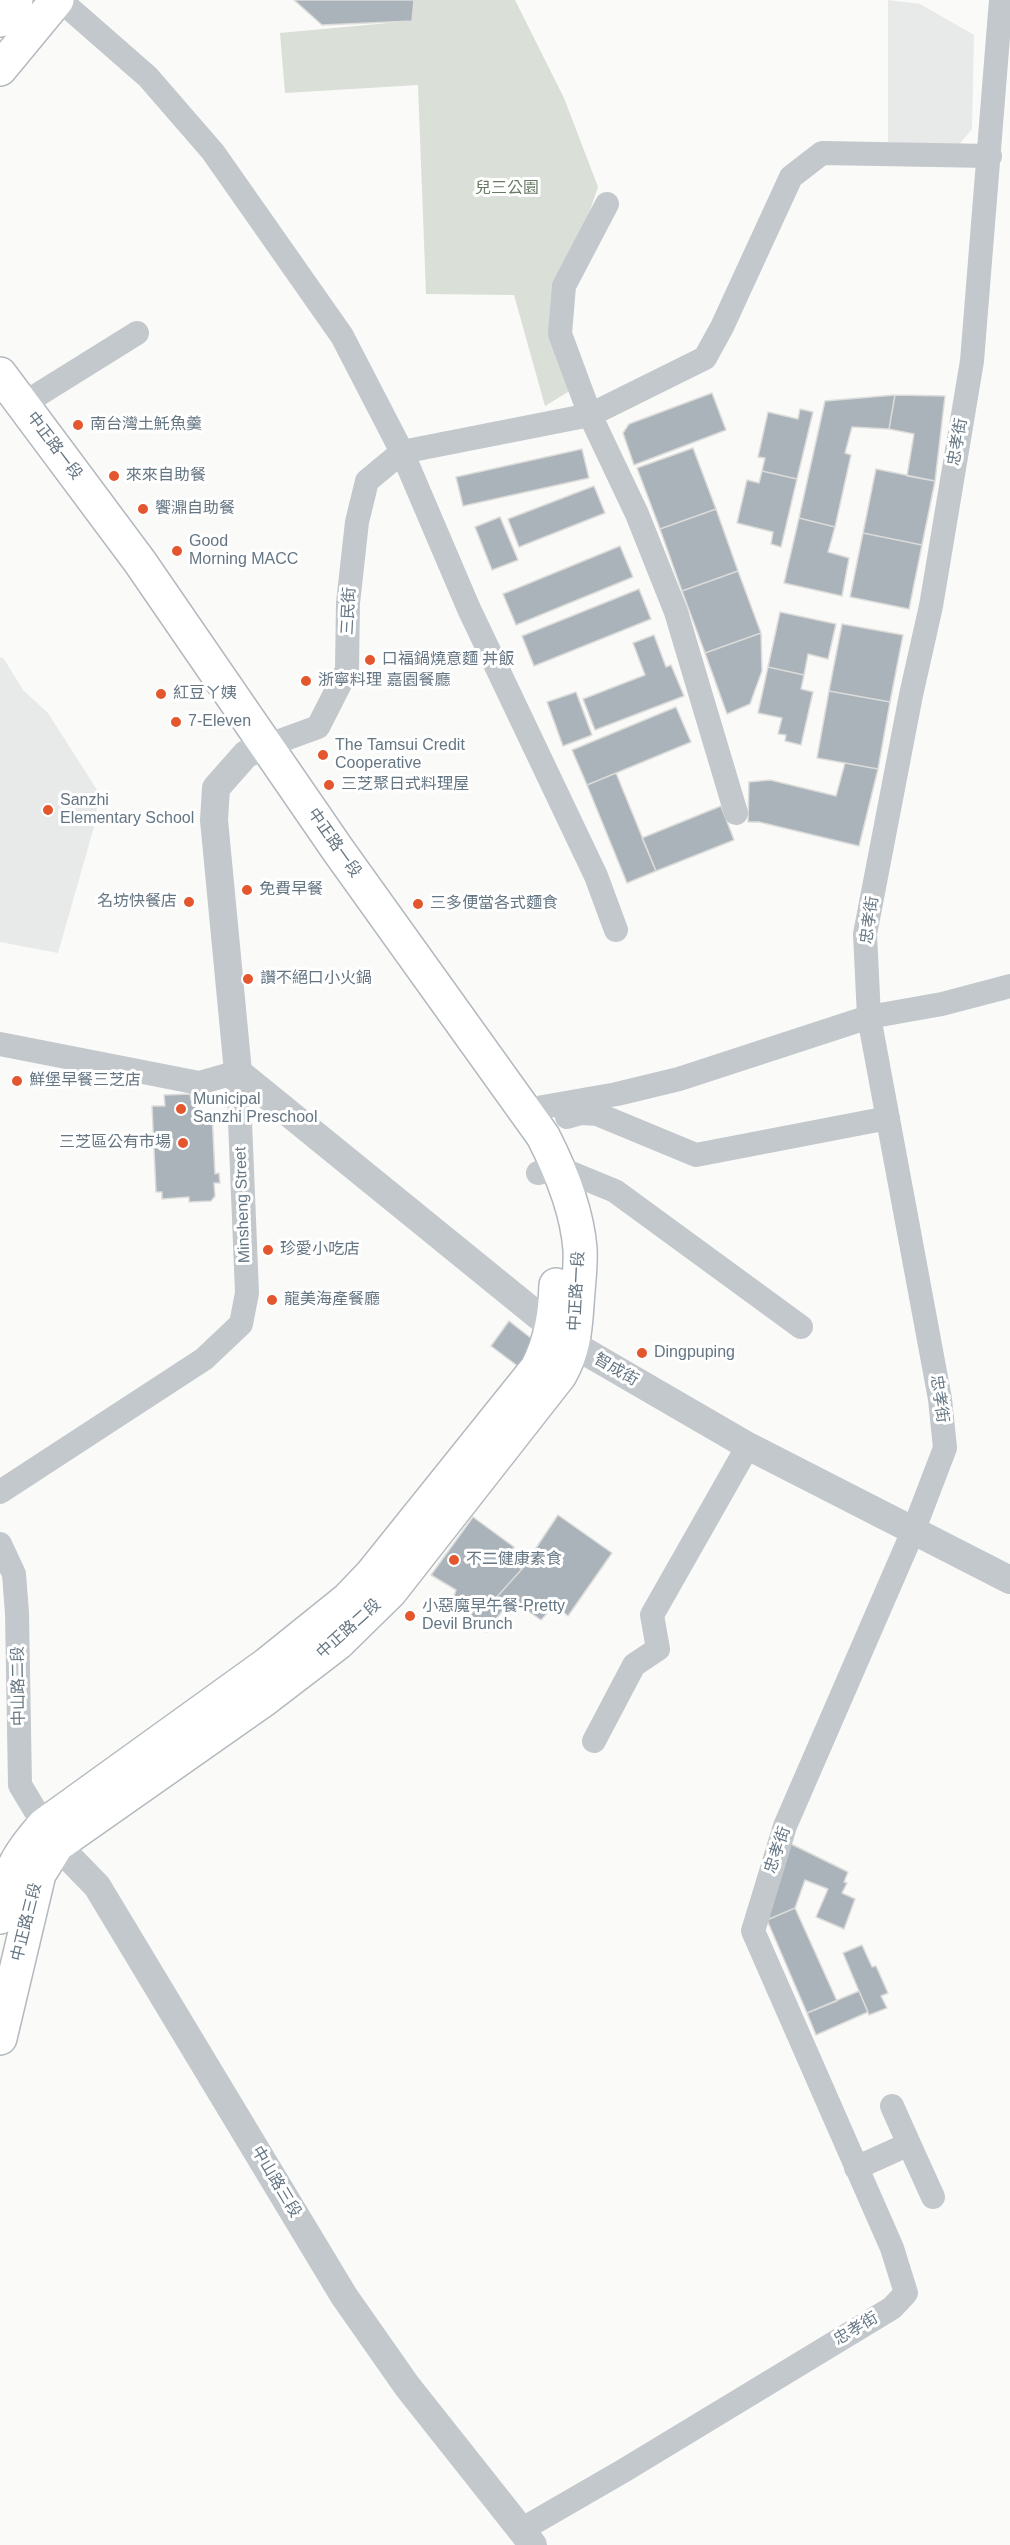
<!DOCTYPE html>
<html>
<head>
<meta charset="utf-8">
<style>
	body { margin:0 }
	canvas { display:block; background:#fafaf8 }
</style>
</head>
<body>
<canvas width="1010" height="2545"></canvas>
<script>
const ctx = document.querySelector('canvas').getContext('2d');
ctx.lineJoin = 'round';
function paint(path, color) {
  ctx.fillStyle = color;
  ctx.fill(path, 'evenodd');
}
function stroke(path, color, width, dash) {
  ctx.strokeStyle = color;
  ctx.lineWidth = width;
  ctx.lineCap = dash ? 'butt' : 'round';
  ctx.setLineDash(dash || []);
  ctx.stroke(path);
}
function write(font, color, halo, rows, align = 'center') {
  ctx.font = font + ' Arial,"Noto Sans TC",sans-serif';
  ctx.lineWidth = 6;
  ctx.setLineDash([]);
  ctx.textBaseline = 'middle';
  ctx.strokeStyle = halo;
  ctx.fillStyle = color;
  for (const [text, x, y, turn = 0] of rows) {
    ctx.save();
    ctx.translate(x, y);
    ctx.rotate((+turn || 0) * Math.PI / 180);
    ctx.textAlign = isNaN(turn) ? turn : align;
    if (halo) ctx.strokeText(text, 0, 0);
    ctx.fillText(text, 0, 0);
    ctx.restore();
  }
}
paint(new Path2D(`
	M888,0l32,4 54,31 -2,94 -14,17 -70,-4z
	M0,657l4,2 19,31 25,23 51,80 -5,34 -36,126 -58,-11z`), '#e8e9e9');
paint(new Path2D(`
	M409,0h106l49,98 34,89 -34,99 12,101 -31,19 -31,-111 -88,-1 -8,-209 -133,8 -5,-60 130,-12z`), '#dadfd7');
const building = new Path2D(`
	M294,0h120l-2,21 -90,4z
	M712,393l14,37 -92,35 -11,-32 6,-9z
	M895,395l-6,34 -37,-2 -7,26 6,2 -16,72 -36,-9 26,-117z
	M895,395l50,1 -10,85 -28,-5 7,-42 -25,-5z
	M800,409l13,3 -16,67 -35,-8 3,-13 -7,-1 10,-45 30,7z
	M693,448l23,61 -56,20 -23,-61z
	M582,449l7,29 -126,28 -7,-29z
	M876,469l59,12 -13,64 -59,-12z
	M762,471l35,8 -16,68 -10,-3 2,-12 -36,-9 10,-43 12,3z
	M594,486l11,27 -86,34 -11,-28z
	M716,509l22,62 -56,20 -22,-62z
	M500,517l18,43 -26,10 -17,-43z
	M799,518l36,9 -7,25 21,6 -7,38 -58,-13z
	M863,533l59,12 -13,64 -59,-12z
	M620,546l13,31 -117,48 -13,-31z
	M738,571l23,62 -56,20 -23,-62z
	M639,589l12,30 -117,47 -12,-30z
	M780,612l56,12 -8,35 -20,-5 -4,21 -36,-8z
	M842,624l61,11 -13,67 -61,-11z
	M761,633l1,38 -12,33 -23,10 -22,-61z
	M654,635l12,32 5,-2 13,31 -89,34 -12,-31 62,-24 -12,-32z
	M768,667l36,8 -3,14 12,3 -12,53 -16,-4 1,-6 -8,-1 4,-16 -24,-5z
	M829,691l61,11 -12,67 -61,-11z
	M576,692l16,43 -29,11 -16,-44z
	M676,707l15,35 -104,43 -15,-35z
	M845,763l33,6 -19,77 -100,-24h-11l1,-40 21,-2 66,16z
	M616,773l40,98 -29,12 -40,-98z
	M721,806l13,34 -78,31 -14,-33z
	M190,1094l1,6h6v13h15l3,61 4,-1 1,10h-6l1,13 -4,5 -22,1v-5l-27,2v-7h-6l-4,-86h13l-1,-11z
	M509,1321l32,25 -18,24 -32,-24z
	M558,1515l54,38 -44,63 -13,-11 -14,15 -23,-16 -7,10 -8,-4 -9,-10 28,-31z
	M473,1517l41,30 -8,13 16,9 -28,31 9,10 -17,22 -19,-14 6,-6 -20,-13 3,-9 -25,-15z
	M789,1843l59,29 -4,10 3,1 -5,10 13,6 -11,30 -28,-12 12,-28 -23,-9 -10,28 -28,12z
	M795,1908l42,93 -30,12 -40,-93z
	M862,1945l10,22 4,-1 12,27 -7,3 6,12 -18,7 -26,-62z
	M859,1991l9,21 -52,23 -9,-22z`);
paint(building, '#aab3b9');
stroke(building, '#dcdcda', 1.5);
const secondary = new Path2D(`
	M0,20l16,-20
	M0,69l57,-69
	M0,374l140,188 198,288 205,286c18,35 34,74 37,113 1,19 -2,37 -3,56 -2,27 -3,45 -17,70l-170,217 -52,51 -73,56 -208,146 -18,29 -39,164
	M0,1917c10,-46 13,-57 44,-92l222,-160 82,-66 23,-24 166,-207c14,-27 18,-54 19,-83`);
stroke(secondary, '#b3babf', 36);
stroke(new Path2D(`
	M60,0l88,77 65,75 129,184 60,116 67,157 127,267 20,54
	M607,204l-43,82 -4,48 30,81 47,99 39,98 60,201
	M23,404l114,-71
	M266,746l52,-19 29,-57 1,-67 9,-81 10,-41 35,-29 188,-37 115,-57 17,-31 69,-150 31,-24 168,3
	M0,1044l199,39 39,-11 9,221 -6,31 -37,35 -204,133
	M526,1110l91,-16 62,-15 190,-62 73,-13 68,-18
	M567,1117l14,-4 16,1 99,41 192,-37
	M538,1173l21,-5 56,23 186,136
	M0,1544l14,30 3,39 3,172 24,40
	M594,1741l40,-76 24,-16 -6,-34 96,-169
	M909,2144l24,53
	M856,2168l53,-24 -17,-38
	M521,2530l102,-59 269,-163 14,-15 -14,-45 -139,-317 32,-105 129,-297 31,-81 -5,-49 -71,-382 -4,-83 46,-239 20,-89 41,-245 29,-361`), '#c3c8cc', 24);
stroke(new Path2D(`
	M266,746l-20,8 -30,34 -2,32 24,252 336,273 174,101 262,134
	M45,1826l12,19 40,41 247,410 63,90 126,159`), '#c3c8cc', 28);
stroke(secondary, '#fff', 33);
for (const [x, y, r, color] of [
	[78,425,6,"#e4572e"],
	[114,476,6,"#e4572e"],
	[143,509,6,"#e4572e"],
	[177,551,6,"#e4572e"],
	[370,660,6,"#e4572e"],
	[306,681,6,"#e4572e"],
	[161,694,6,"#e4572e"],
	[176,722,6,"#e4572e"],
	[323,755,6,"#e4572e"],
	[329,785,6,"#e4572e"],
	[48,810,6,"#e4572e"],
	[247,890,6,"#e4572e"],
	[189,902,6,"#e4572e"],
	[418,904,6,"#e4572e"],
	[248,979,6,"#e4572e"],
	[17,1081,6,"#e4572e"],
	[181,1109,6,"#e4572e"],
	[183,1143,6,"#e4572e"],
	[268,1250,6,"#e4572e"],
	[272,1300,6,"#e4572e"],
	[642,1353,6,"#e4572e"],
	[454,1560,6,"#e4572e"],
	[410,1616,6,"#e4572e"]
]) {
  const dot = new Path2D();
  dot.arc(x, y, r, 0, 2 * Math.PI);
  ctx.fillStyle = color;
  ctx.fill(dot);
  stroke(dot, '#fff', 2);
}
write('16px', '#687a64', '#fff', [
	["兒三公園",507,189]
]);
write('16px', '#657683', '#fff', [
	["南台灣土魠魚羹",90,425],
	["來來自助餐",126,476],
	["饗濎自助餐",155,509],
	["Good",189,542],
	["Morning MACC",189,560],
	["口福鍋燒意麵 丼飯",382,660],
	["浙寧料理 嘉園餐廳",318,681],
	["紅豆ㄚ姨",173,694],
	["7-Eleven",188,722],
	["The Tamsui Credit",335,746],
	["Cooperative",335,764],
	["三芝聚日式料理屋",341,785],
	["Sanzhi",60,801],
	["Elementary School",60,819],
	["免費早餐",259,890],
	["名坊快餐店",177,902,"right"],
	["三多便當各式麵食",430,904],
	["讚不絕口小火鍋",260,979],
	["鮮堡早餐三芝店",29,1081],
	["Municipal",193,1100],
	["Sanzhi Preschool",193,1118],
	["三芝區公有市場",171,1143,"right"],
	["珍愛小吃店",280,1250],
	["龍美海產餐廳",284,1300],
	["Dingpuping",654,1353],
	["不二健康素食",466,1560],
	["小惡魔早午餐-Pretty",422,1607],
	["Devil Brunch",422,1625]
], 'left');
write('16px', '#657683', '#fff', [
	["忠孝街",958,442,-80],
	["中正路一段",54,446,53],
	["三民街",349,611,-87],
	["中正路一段",334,843,55],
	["忠孝街",870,920,-82],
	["Minsheng Street",243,1205,-92],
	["中正路一段",577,1291,-87],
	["智成街",616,1370,30],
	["忠孝街",939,1399,82],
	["中正路二段",349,1629,-42],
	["中山路二段",19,1686,-91],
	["忠孝街",778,1850,-71],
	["中正路三段",27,1922,-76],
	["中山路三段",276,2182,59],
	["忠孝街",856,2329,-31]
]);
</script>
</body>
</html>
